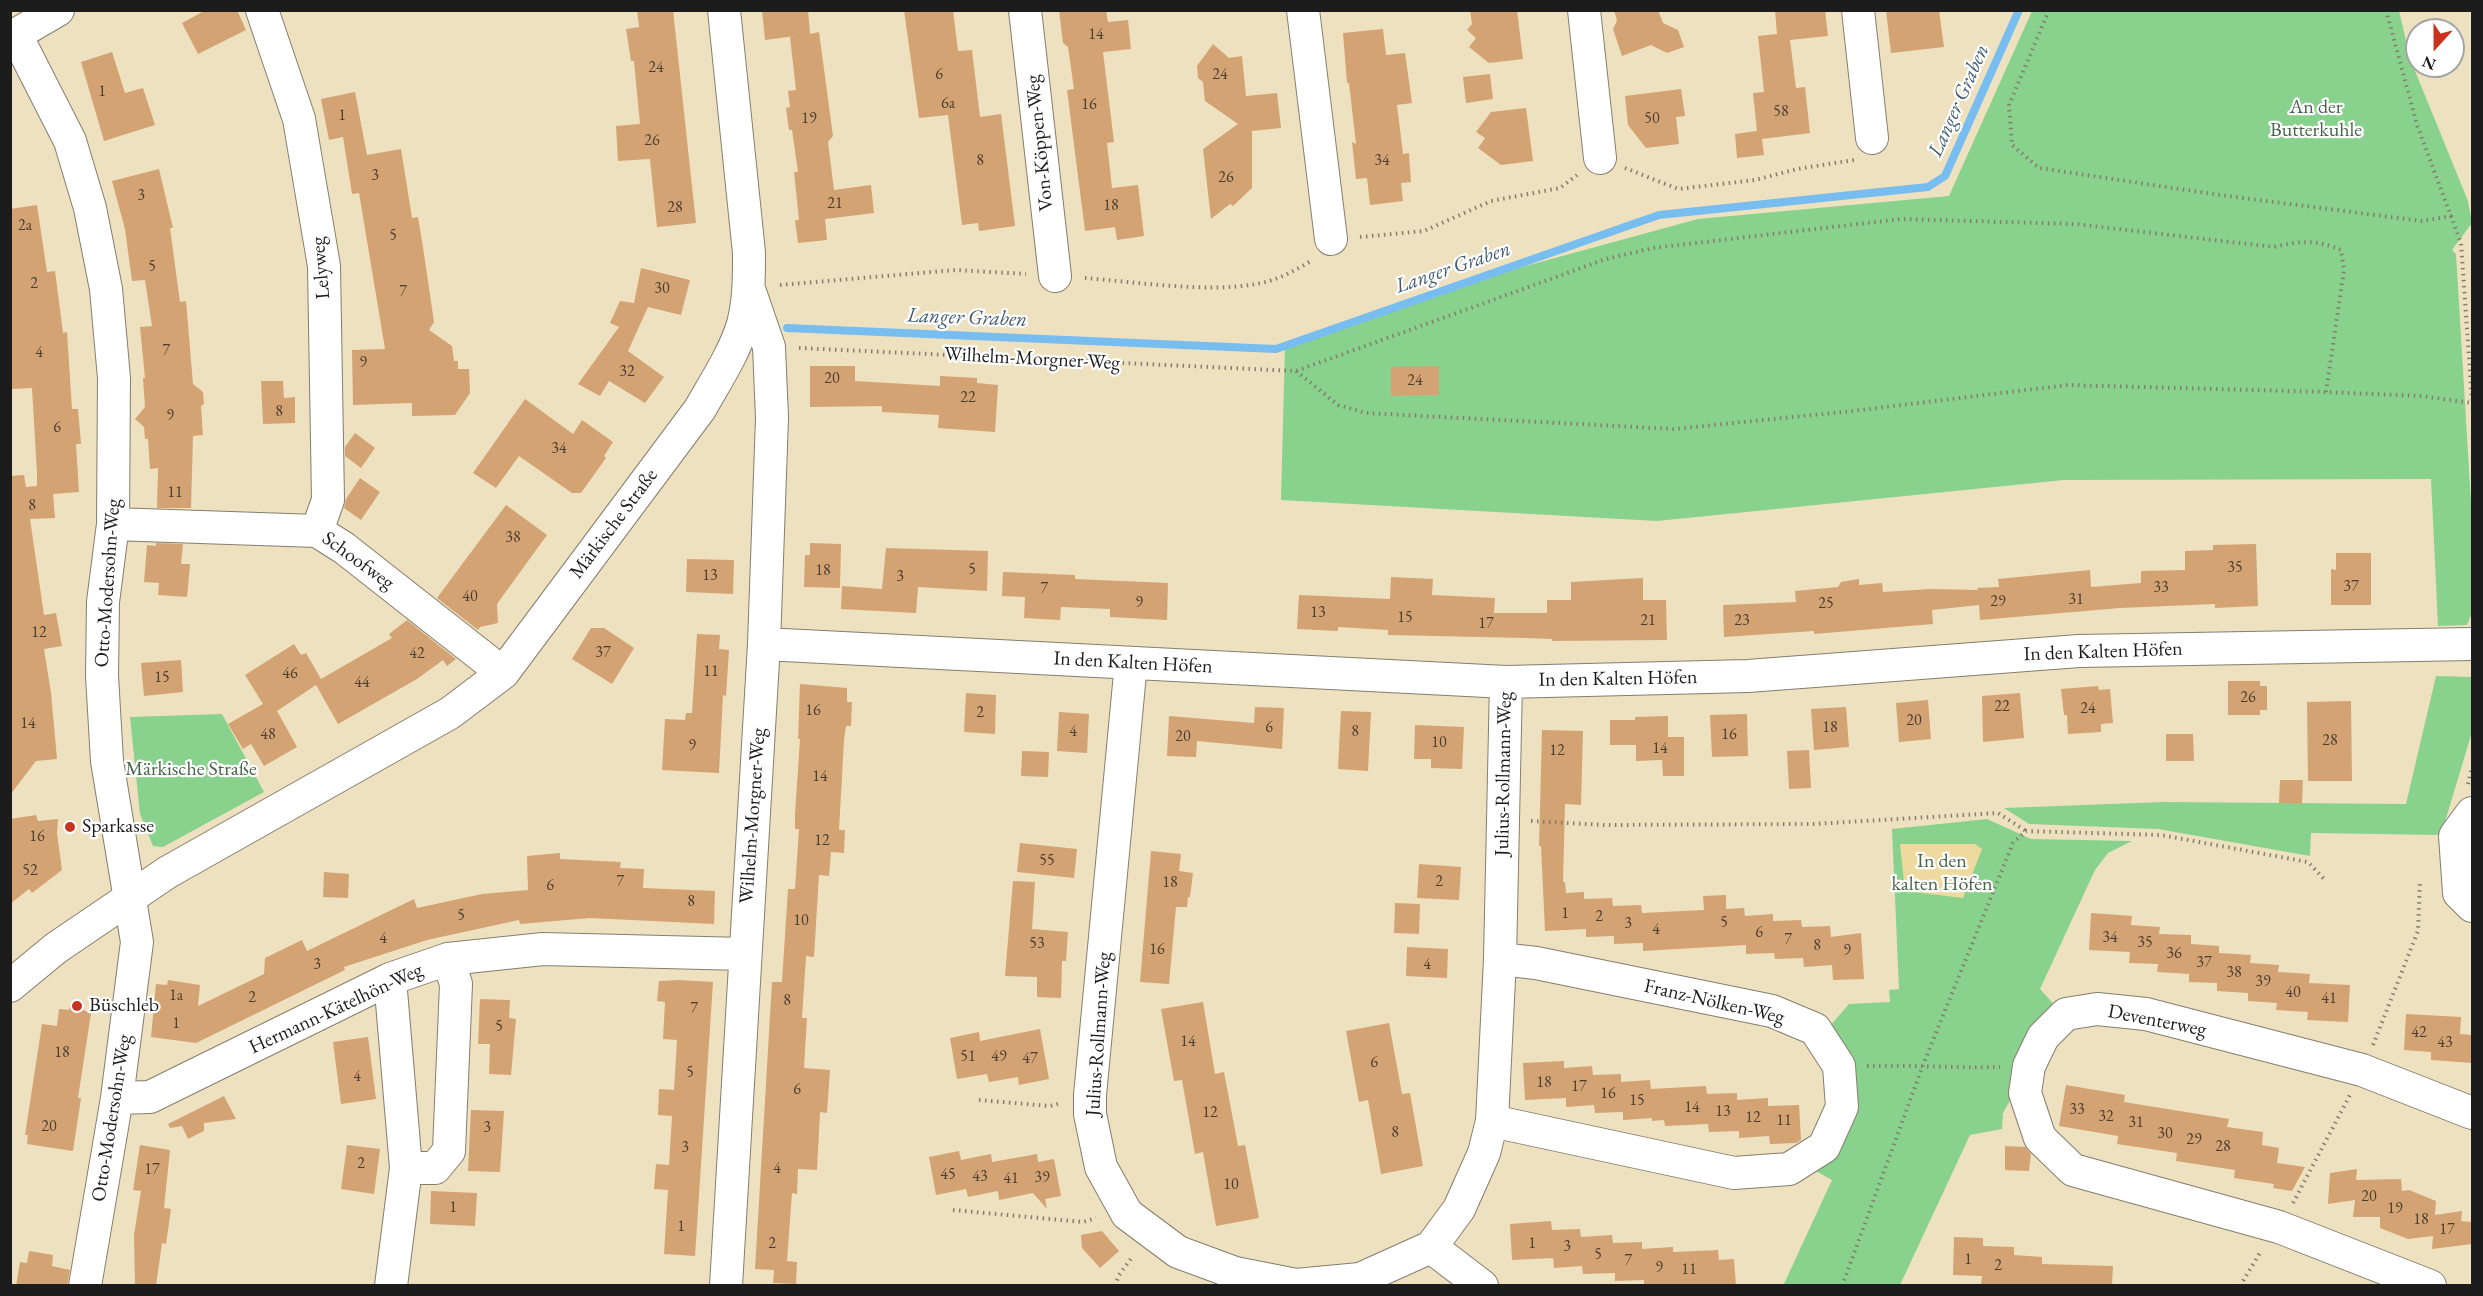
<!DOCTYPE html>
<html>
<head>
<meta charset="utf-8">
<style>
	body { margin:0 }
	#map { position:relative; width:2483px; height:1296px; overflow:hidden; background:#eee1c0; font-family:"EB Garamond",serif }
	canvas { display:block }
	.frame { position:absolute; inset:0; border:12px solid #1c1c1c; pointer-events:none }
	.north { position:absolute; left:2405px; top:18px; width:60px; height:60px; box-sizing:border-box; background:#fff; border:2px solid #a4a4a4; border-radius:50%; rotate:201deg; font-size:16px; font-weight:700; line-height:24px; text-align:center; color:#1c1c1c }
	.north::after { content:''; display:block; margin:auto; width:21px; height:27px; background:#c8321e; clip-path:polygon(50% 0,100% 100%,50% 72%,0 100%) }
</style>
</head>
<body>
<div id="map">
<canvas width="2483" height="1296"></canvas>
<div class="frame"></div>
<div class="north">N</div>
</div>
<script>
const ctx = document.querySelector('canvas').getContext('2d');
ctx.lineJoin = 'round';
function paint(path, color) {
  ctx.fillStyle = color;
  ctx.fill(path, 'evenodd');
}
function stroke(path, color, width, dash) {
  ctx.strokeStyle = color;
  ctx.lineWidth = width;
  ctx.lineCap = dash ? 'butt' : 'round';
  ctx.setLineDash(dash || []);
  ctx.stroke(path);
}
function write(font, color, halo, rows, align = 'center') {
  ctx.font = font + ' "EB Garamond",serif';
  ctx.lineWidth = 4.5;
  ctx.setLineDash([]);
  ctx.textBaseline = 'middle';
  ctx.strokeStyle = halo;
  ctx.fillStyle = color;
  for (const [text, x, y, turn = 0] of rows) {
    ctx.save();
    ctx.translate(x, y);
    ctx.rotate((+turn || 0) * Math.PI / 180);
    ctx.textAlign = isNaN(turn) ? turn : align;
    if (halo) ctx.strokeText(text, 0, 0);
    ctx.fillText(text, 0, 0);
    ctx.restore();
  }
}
paint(new Path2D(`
	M2032,11h367l12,50 57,140 4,22 -20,27 4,4 16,265v94l-5,12 -29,1 -7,-147 -367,1 -407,41 -376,-21 4,-155 171,-60 242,-66 251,-23z
	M2436,676l36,1v55l-31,103 -130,-2 -1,23 -152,-27 -129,-5 -25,-16 160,-6 242,2z
	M222,714l42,78 -101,55 -10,-1 -13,-32 -10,-97z
	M1987,819l44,20 101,2 -24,12 -13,17 -55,119 20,22 -57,102 -1,16 -32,6 -70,150 -117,1 49,-106 -18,-10 25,-26 -10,-117 20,-23 41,-2 -1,-12 10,-1 -7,-160z`), '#88d28e');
paint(new Path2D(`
	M1900,844h75l7,5 -19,49 -58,-7z`), '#eeda9e');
stroke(new Path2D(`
	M787,328l489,21 383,-134 269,-28 17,-11 74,-166`), '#78bdef', 8);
paint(new Path2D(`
	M206,10h31l9,20 -48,24 -16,-31z
	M637,10h36l23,213 -39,4 -7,-68 -32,2 -2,-35 24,-2 -6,-63h-3l-5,-32 13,-2z
	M762,10h46l2,24 9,-2 14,104 -5,6 6,48 37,-5 3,28 -49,6 2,21 -29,3 -3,-23h4l-5,-48h4l-6,-42h-3l-3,-22 4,-1 -2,-16 8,-1 -6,-53 5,-1 -30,4z
	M904,10h49l5,41 14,-1 8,67 21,-3 14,112 -36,5 -1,-8 -16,2 -14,-110 -29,3z
	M1059,10h47l2,12 20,-2 3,29 -28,3 11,90 -7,1 5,45 26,-3 6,51 -27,4 -2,-13 -30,4 -18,-141 7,-1 -6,-42 -5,-4z
	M1470,10h47l6,49 -34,4 -20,-16 7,-9 -9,-8 5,-6z
	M1614,10h44l5,13 15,7 6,17 -17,6 -16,-8 -29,11 -9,-27 4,-8z
	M1775,10h50l3,26 -38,4 6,48 9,-1 5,46 -48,6 2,16 -27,3 -2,-24 22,-3 -4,-38 11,-1 -6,-56 19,-2z
	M1886,10h53l5,37 -53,6z
	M1383,29l3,26 19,-2 7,50 -15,2 6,49 6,-1 2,29 -10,1 2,18 -33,4 -3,-27 -11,1 -4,-37 4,2 -7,-61h-2l-4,-50z
	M1213,44l16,14 13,-2 4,40 31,-3 4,35 -29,3v57l-19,18 -3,-2 -19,15 -8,-70 35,-25 -33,-23 -2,-19 -5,-4 -1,-12z
	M112,52l13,41 18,-5 12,37 -51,16 -23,-79z
	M1490,74l3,25 -27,4 -3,-26z
	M1681,89l4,27 -9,1 3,27 -33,4 -18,-23 -3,-29z
	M355,92l12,63 34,-6 11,69 6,-1 5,30 11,75 -5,8 23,16 2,15h4v8h11l1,24 -15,22 -43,1v-13l-59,2 -1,-55 33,-1 -26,-156 -7,1 -9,-57 -14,3 -8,-41z
	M1526,108l7,53 -32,4 -23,-17 7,-10 -9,-6 15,-20z
	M159,169l14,59h-3l10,74 6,-1 7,83 10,8 1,12 -3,2 2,29 -10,1 -2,72h-34l1,-40 -8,1 -2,-30h-3l-1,-12 -9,-8 10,-12 -2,-29h2l-5,-51 12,-1 -7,-46 -13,1 -7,-52 -13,-48z
	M37,205l10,67 8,-1 8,62 4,-1 5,77h6l3,35h-5l3,48 -26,2 2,24 -25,1 14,96 12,-2 6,33 -18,3 7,44 6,66 -21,2 -26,34v-319l14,-1 2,12 11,-1v-13l-5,-85 -22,1v-180z
	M641,268l49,12 -9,35 -33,-8 -20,44 36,26 -19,26 -36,-22 -9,15 -22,-12 41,-57 -9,-4 10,-22 14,2z
	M810,366h45v15l85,5v-10l37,2v5l21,2 -3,47 -57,-4 1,-13 -57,-3v-6l-72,1z
	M1439,366v29l-48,1v-29z
	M261,381h22l1,17 11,-1v26l-32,1z
	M525,399l48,35 9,-14 31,22 -9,14 2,2 -25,35h-9l-53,-37 -23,32 -23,-15z
	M355,433l20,15 -14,20 -16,-12v-9z
	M360,478l20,14 -19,28 -17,-12 2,-9z
	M506,505l41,30 -50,69 1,19 -18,4 -2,3 -41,-32z
	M156,543l27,1 -2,20h9l-3,33 -29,-2 1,-12 -15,-1 3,-37 9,1z
	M810,543l31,1 -1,44 -36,-1 1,-32h5z
	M2256,544l2,62 -43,2v-4l-95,4 -140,12 -1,-15 -47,5 1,14 -119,10v-3l-90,6 -1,-32 73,-3 -1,-11 43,-4 3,-5 18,-3v6l23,-2 1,9 47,-3 48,1 -1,-2 22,-1 -1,-8 92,-9 1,17 50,-4v-12l44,-1v-19l28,-1v-5z
	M886,548l102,3 -1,40 -69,-4 -2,26 -75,-4 1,-23 40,3z
	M2336,553h35v52h-40v-36l5,1z
	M687,559l47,1 -1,34 -47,-2z
	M1003,572l72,3v4l93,4 -1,37 -57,-3v-8l-49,-2 -1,13 -36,-2 1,-21 -23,-1z
	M1391,577l42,2 -1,16 63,3 -1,15h53v-13h24v-18l72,-4v22h23l1,40 -115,1v-2l-26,-1 -138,-3v-5l-50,-3v4l-41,-2 2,-34 91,4z
	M407,620l49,39 -9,7 -4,-6 -26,19 -79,45 -22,-39 -39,26 20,36 -33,19 -13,-22 -8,5 -15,-25 35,-20 -18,-29 49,-31 7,11 5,-2 15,26 71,-41 -3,-4z
	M591,628h13l30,20 -22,36 -40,-25z
	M697,634l23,1 -1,14 10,1 -3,46 -3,-1 -4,78 -57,-3 3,-51 20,1 1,-7h6z
	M181,660l2,32 -39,4 -3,-33z
	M2228,681h32v5h7v24h-7v5h-32z
	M800,684l47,4v14h5l-1,24h-5l-2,14 -5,90h6l-1,23 -13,-1 -2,24 -10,-1 -5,82 -8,-1 -4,62h5l-3,50 26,2 -3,43 -7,-1 -3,58 -19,-1 -1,25 -5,-1 -5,68 10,1 -1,22 -23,-1 1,-13 -19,-1 17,-287h10l6,-93h7l4,-60h-4v-15l5,-75h-2z
	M2098,686l1,4 11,-1 3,34 -12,1v8l-33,2 -1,-19h-3l-3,-26z
	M966,693l30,2 -1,39 -31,-2z
	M2020,693l4,45 -41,4 -1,-46z
	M1928,700l3,39 -32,3 -3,-39z
	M2351,701l1,80h-44l-1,-79z
	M1255,707l29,1 -2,41 -85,-8 -1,16 -29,-1 2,-40 85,7z
	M1846,707l3,40 -35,3 -3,-41z
	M1341,711l30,1 -3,59 -30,-2z
	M1059,712l30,2 -2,39 -30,-2z
	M1747,714l1,42 -36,1 -2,-42z
	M1668,716v21h16v39h-21l-1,-16 -26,1v-16h-26v-25h25v-3z
	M1415,725l49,2 -2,42 -31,-1v-9h-17z
	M1542,730l41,1 -2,74 -16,-1 -2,78h2l1,11 18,-1v7l28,-1 1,8 28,-1 1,8 62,-3 -1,-14 23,-1v14l18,-1 1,8 28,-2v7l28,-1 1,7 28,-1 1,11 30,-4 3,46 -31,1 -1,-15 -28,2 -1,-9 -28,1 -1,-6 -28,1v-9l-103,6v-8l-29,1v-8l-28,1v-8l-41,2 -4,-85h-2z
	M2166,734h27l1,27h-28z
	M1809,750l2,38 -22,1 -2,-38z
	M1022,751l27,1 -1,25 -27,-1z
	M2280,780h23l-1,24 -23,-1z
	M36,815l2,6 20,-2 -1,14 5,37 -30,23 -3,-4 -19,15v-85z
	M1020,843l57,6 -3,29 -57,-6z
	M1151,851l30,3 -2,17 14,2 -3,24h-2l-1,10h-11l-7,77 -29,-2z
	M560,853v6l61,3 -1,6 24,1 -1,19 72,3 -1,33 -124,-6 -70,6 -1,-4 -92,20 -83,27 1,3 -149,73 -45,-6 5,-53 11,1 1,-5 32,5 -2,21 66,-32 1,-16 37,-18 5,11 107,-52 3,9 65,-14 46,-4 -1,-34z
	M1419,864l42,3 -2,33 -42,-2z
	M324,872l25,2 -1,24 -25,-1z
	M1013,881l22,1 -3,47 36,3 -2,29h-4l-1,37 -24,-1v-20l-32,-1z
	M1395,903l25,1 -1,30 -25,-1z
	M2091,913l41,3 -1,9 29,2 -1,7 32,1v9l28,2v7l32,2 -1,8 29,2 -1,7 32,2 -1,9 41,2 -2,37 -41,-2 1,-8 -32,-2 1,-7 -29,-2v-8l-31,-2v-8l-28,-1v-8l-32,-2 1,-8 -29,-1 1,-11 -41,-2z
	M1407,947l41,2 -1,29 -41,-2z
	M679,980l34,2 -18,274 -31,-2 4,-64 -14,-1 2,-25 13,1 3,-49 -14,-1 1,-26 15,1 3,-50 -14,-1 2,-37 -8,-1 2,-20z
	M480,999l30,1 -1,18 7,1 -5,56 -22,-1 1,-30h-12z
	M1203,1002l12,72 9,-2 14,74 7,-1 14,73 -43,8 -13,-74 -8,2 -13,-74 -8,1 -13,-72z
	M70,1005l21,8 -13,85h3l-8,53 -46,-7 1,-9h-3l17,-111 15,2 2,-17 10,1z
	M2406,1014l55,3 -1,17 12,1v28l-41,-3v-8l-27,-2z
	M1389,1023l13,71 8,-1 13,73 -42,8 -13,-74 -9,2 -13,-71z
	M1040,1029l9,50 -30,6 -1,-8 -29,5 -2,-8 -30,5 -7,-41 29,-6 1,9z
	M368,1037l8,62 -35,5 -8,-62z
	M1564,1061v7l28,-2 1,9 28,-1v8l29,-2 1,9 55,-3 1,8 30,-1v7l31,-2v8l31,-1 2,35 -5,3 -26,1 -1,-8 -30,2v-7l-30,1 -1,-8 -43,2 -1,-6 -12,1v-3l-29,2v-8l-28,1 -1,-8 -28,2v-9l-41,2 -2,-37z
	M2066,1085l59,10 -1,7 105,17 -2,8 36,5 -1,13 17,3 -2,15 28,4 -13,24 -19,-3 1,-4 -40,-6 1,-8 -59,-9 1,-8 -60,-9 1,-8 -59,-10z
	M224,1096l12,23 -32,4v8l-16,8 -6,-13 -12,2 -2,-4z
	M471,1110l33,1 -4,61 -32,-1z
	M140,1145l30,5 -6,58 7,1 -5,35 -4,-1 -6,43h-21l-1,-51 7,-44 -8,-1z
	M347,1145l33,4 -6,45 -33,-5z
	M2005,1146l20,1 6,7 -2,17 -24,-1z
	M959,1151l2,9 30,-6 1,8 45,-8 1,8 16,-3 7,37 -16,3 2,10 -14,-16 -34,7 -1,-9 -30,6 -2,-8 -30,6 -7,-38z
	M2357,1169l-1,11 45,-1 1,12 7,-1 27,11 -1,14 27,-4 -1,10 11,1v22l-40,5 1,-13 -25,3 -28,-11v-11h-27l2,-17 -27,4 2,-31z
	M431,1191l46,2 -2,33 -45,-2z
	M1551,1221l1,9 28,-1 1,8 31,-2 1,8 29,-1v7l31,-2v5l45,-2 1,10 15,-1 2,27h-92v-6l-29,1v-8l-32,1 -1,-8 -28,2 -1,-10 -41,2 -2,-36z
	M1102,1231l17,20 -19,17 -18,-20 -1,-13z
	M1954,1237l29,1v8l31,1v8l28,2v7l71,2 -1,20 -131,-2 1,-8 -29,-1z
	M29,1251l24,4 -1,11 18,4 -3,16h-51l4,-24 7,1z`), '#d4a374');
const minor = new Path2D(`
	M262,10l37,109 25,147 4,234 -11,31
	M1025,10l30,266
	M1303,10l28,229
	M1584,10l16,148
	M1858,10l14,128
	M16,35l54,106 20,67 16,81 8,89 -1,146 -10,78 -1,74 5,85 30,181 -20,156 -32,188
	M10,38l48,-28
	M113,524l204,7 27,17 159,125
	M764,644l742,38 242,-6 331,-25 393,-7
	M1131,663l-41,432v19l11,53 26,47 51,38 57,21 61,12 64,-6 71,-32 28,-38 25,-56 8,-32 8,-162 6,-277
	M2472,813l-17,23 4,57 13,13
	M390,979l16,189 -15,118
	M10,986l46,-38 112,-76 282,-159 53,-40 197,-264c15,-27 34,-55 43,-85 6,-23 6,-47 6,-71l-25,-243
	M117,1098l33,-1 240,-118 58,-20 95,-10 201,5
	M1492,1121l242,52 55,-4 35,-22 18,-40 -3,-41 -24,-37 -43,-18 -236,-48 -36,-4
	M406,1168h29l14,-17 7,-167 -8,-25
	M1431,1247l51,39
	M726,1286l38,-642 8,-226 -3,-71 -19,-55
	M2430,1286l-151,-59 -206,-57 -33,-32 -15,-45 4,-27 14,-29 23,-23 31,-5 49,5 216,56 110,43`);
stroke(minor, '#857e6e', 34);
stroke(new Path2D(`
	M2049,10l-40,95 3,40 27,23 181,27 202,26 30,-5
	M2386,10l31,115 44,118 11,157
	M1625,168l53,21 77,-9 42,-11 57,-9
	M1360,237l64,-6 67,-30 69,-13 17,-13
	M1085,278c51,4 122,15 171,6 20,-3 38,-13 55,-23
	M780,285l175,-15 71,4
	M799,348l497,23 310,-112 47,-11 248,-29 174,5 199,23c26,-6 41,-8 67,3l3,20 -18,122
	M1296,371l42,34 28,8 308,16 178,-18 216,-26 258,7 95,4 51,7
	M2468,784l4,-17
	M1531,821l74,4 209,-1 184,-11 28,18
	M2373,1045l45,-114 2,-51
	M1867,1066c45,-1 89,2 133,1
	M979,1100l71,6 11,-3
	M2293,1203l57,-108
	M953,1210l130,12 13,-4
	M1115,1286l4,-11 14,-19
	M1842,1286l81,-221 90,-222 13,-12 135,4 147,27 16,17
	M2240,1286l21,-35`), '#857e6e', 4, [1.5, 4.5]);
stroke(minor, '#fff', 32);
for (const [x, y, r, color] of [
	[70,827,6,"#c8321e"],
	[77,1006,6,"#c8321e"]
]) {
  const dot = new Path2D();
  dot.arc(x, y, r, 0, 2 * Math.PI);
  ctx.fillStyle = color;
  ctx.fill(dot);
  stroke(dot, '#fff', 2);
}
write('16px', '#4a3e32', null, [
	["14",1096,35],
	["24",656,68],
	["6",939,75],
	["24",1220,75],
	["1",102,92],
	["6a",948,104],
	["16",1089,105],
	["58",1781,112],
	["1",342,116],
	["19",809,119],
	["50",1652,119],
	["26",652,141],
	["8",980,161],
	["34",1382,161],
	["3",375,176],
	["26",1226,178],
	["3",141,196],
	["21",835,204],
	["18",1111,206],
	["28",675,208],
	["2a",25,226],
	["5",393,236],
	["5",152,267],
	["2",34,284],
	["30",662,289],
	["7",403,292],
	["7",166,351],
	["4",39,353],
	["9",363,363],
	["32",627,372],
	["20",832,379],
	["24",1415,381],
	["22",968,398],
	["8",279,412],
	["9",170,416],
	["6",57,428],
	["34",559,449],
	["11",175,493],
	["8",32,506],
	["38",513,538],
	["35",2235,568],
	["5",972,570],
	["18",823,571],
	["13",710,576],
	["3",900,577],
	["37",2351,587],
	["33",2161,588],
	["7",1044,589],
	["40",470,597],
	["31",2076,600],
	["29",1998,602],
	["9",1139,603],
	["25",1826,604],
	["13",1318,613],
	["15",1405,618],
	["21",1648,621],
	["23",1742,621],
	["17",1486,624],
	["12",39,633],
	["37",603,653],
	["42",417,654],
	["11",711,672],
	["46",290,674],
	["15",162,678],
	["44",362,683],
	["26",2248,698],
	["22",2002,707],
	["24",2088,709],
	["16",813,711],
	["2",980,713],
	["20",1914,721],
	["14",28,724],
	["6",1269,728],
	["18",1830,728],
	["4",1073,732],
	["8",1355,732],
	["48",268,735],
	["16",1729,735],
	["20",1183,737],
	["28",2330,741],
	["10",1439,743],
	["9",692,746],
	["14",1660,749],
	["12",1557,751],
	["14",820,777],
	["16",37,837],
	["12",822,841],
	["55",1047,861],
	["52",30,871],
	["7",620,882],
	["2",1439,882],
	["18",1170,883],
	["6",550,886],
	["8",691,902],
	["1",1565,914],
	["5",461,916],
	["2",1599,917],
	["10",801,921],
	["5",1724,923],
	["3",1628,924],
	["4",1656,930],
	["6",1759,933],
	["34",2110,938],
	["4",383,939],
	["7",1788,940],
	["35",2145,943],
	["53",1037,944],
	["8",1817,946],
	["16",1157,950],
	["9",1847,951],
	["36",2174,954],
	["37",2204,963],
	["3",317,965],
	["4",1427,965],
	["38",2234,973],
	["39",2263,982],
	["40",2293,993],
	["1a",176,996],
	["2",252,998],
	["41",2329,999],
	["8",787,1001],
	["7",694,1009],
	["1",176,1024],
	["5",499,1027],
	["42",2419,1033],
	["14",1188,1042],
	["43",2445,1043],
	["18",62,1053],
	["51",968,1057],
	["49",999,1057],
	["47",1030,1059],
	["6",1374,1063],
	["5",690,1073],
	["4",357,1077],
	["18",1544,1083],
	["17",1579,1087],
	["6",797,1090],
	["16",1608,1094],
	["15",1637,1101],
	["14",1692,1108],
	["33",2077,1110],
	["13",1723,1112],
	["12",1210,1113],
	["32",2106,1117],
	["12",1753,1118],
	["11",1784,1121],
	["31",2136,1123],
	["20",49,1127],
	["3",487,1128],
	["8",1395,1133],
	["30",2165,1134],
	["29",2194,1140],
	["28",2223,1147],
	["3",685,1148],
	["2",361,1164],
	["4",777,1169],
	["17",152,1170],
	["45",948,1175],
	["43",980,1177],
	["39",1042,1178],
	["41",1011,1179],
	["10",1231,1185],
	["20",2369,1197],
	["1",453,1208],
	["19",2395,1209],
	["18",2421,1220],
	["1",681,1227],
	["17",2447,1230],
	["2",772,1244],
	["1",1532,1244],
	["3",1567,1247],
	["5",1598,1255],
	["1",1968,1260],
	["7",1628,1261],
	["2",1998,1266],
	["9",1659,1268],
	["11",1689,1270]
]);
write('20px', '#47654a', '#fff', [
	["An der",2316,108],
	["Butterkuhle",2316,131],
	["Märkische Straße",191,770],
	["In den",1942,862],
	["kalten Höfen",1942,885]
]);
write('20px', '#1c1c1c', '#fff', [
	["Von-Köppen-Weg",1040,143,-96],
	["Lelyweg",321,268,-95],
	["Wilhelm-Morgner-Weg",1032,359,3],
	["Märkische Straße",614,524,-53],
	["Schoofweg",358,561,36],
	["Otto-Modersohn-Weg",108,583,-86],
	["In den Kalten Höfen",2103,652,-2],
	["In den Kalten Höfen",1133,663,3],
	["In den Kalten Höfen",1618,679,-1],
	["Julius-Rollmann-Weg",1504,774,-89],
	["Wilhelm-Morgner-Weg",753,816,-86],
	["Franz-Nölken-Weg",1714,1002,13],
	["Hermann-Kätelhön-Weg",336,1009,-25],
	["Deventerweg",2157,1021,11],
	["Julius-Rollmann-Weg",1099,1034,-86],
	["Otto-Modersohn-Weg",112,1118,-81]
]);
write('20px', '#1c1c1c', '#fff', [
	["Sparkasse",82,827],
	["Büschleb",89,1006]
], 'left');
write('italic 21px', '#415c70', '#fff', [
	["Langer Graben",1959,101,-66],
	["Langer Graben",1453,268,-19],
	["Langer Graben",967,318,2]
]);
</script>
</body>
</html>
